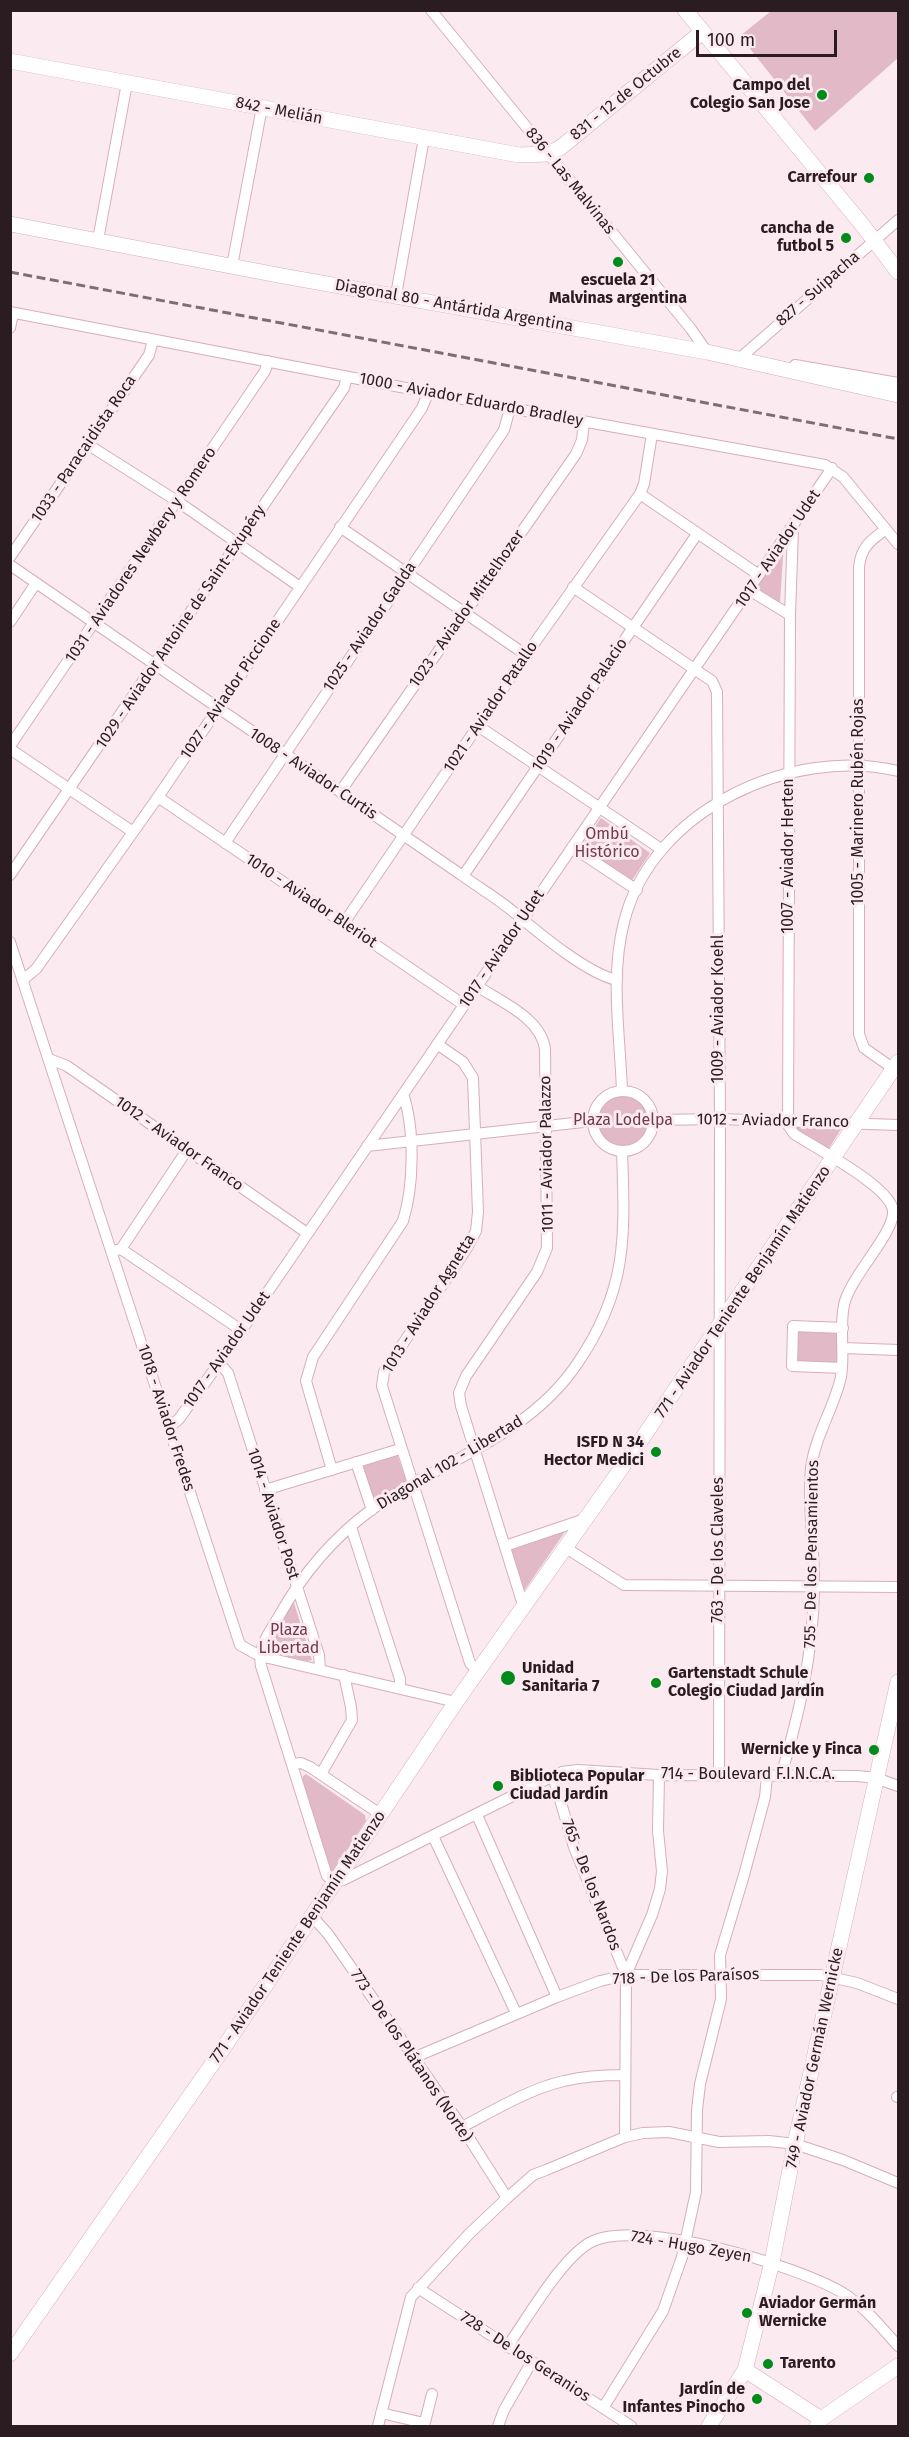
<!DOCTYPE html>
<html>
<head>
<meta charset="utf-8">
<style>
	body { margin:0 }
	#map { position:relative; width:909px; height:2437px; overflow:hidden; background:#fbeaf0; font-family:"Fira Sans",sans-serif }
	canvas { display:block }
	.frame { position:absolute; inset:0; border:12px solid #2a1c21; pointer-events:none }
	.scale { position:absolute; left:696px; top:30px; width:141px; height:27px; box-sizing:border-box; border:3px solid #2a1c21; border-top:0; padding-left:8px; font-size:18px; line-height:21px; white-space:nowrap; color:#2a1c21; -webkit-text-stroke:4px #fbeaf0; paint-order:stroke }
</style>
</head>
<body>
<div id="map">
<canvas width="909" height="2437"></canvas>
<div class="frame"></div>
<div class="scale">100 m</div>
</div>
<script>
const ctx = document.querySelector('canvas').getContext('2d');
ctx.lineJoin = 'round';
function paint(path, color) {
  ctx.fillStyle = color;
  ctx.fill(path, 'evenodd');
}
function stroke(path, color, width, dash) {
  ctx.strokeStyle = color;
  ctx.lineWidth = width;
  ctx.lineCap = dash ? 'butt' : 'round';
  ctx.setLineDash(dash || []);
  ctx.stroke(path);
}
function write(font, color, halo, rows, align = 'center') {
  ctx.font = font + ' "Fira Sans",sans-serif';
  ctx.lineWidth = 6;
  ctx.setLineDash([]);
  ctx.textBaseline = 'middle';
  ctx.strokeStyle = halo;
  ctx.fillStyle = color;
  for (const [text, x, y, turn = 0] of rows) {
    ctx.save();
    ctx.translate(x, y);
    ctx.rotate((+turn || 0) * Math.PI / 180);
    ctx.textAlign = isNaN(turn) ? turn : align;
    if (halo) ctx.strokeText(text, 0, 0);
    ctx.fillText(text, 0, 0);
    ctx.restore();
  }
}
paint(new Path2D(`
	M771,11h127v47l-83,73 -75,-95z
	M784,542l-4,60 -28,-12z
	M601,818l49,35 -19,29 -51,-34z
	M597 1121a26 26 0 1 1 52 0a26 26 0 1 1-52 0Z
	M794,1126l47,3 -13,21 -31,-18z
	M793,1326l50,2 -1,40 -50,-2z
	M396,1452l12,33 -35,22 -14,-43z
	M569,1526l-45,65 -14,-42z
	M294,1603l18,57 -5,1 -37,-8 -2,-5 22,-44z
	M306,1774l59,41 1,6 -33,50 -4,-1 -27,-88 1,-6z`), '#e2b9c7');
const street = new Path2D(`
	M431,10l260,319 16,23
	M98,240l29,-157
	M232,266l30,-159
	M396,295l28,-157
	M10,312l500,96 315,57 18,12 55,67
	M10,328l3,-15
	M739,359l159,-139
	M795,365l103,18
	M652,434l-8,50 -4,10 119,81
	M87,444l90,57 123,86
	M340,527l186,128
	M886,529c-15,11 -25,18 -27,38v467l5,14 30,21
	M10,557l139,-202 4,-15
	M10,565l453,311c18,13 37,24 53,38 24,20 72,60 101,66
	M573,587l139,94 5,11 3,427 -1,657
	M749,590l41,25
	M10,622l26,-39
	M478,726l183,123
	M10,746l255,-375 3,-10
	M10,749l123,83
	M340,792l236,-338 6,-14 2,-18
	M158,797l306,208
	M225,843l279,-413 6,-22
	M572,847l65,43
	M10,875l334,-487 3,-11
	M463,876l234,-342
	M344,923l182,-268 114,-161
	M10,942l230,703 20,11 196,46
	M24,979l12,-10 122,-172 264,-389 6,-15
	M477,986c24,16 64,32 68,63l2,199 -10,24 -71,104 -7,17 2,13 63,202
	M437,1044l26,18 10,16 5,134 -2,19 -9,17 -83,124 -2,14 88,277 8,9
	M49,1059l18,7 240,167
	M622,1091c-2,-56 -12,-115 2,-169 28,-112 167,-176 274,-151
	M593 1121a30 30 0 1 1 60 0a30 30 0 1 1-60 0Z
	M653,1120l67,-1 178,6
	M367,1146l225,-25
	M622,1151c3,85 6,139 -45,213 -50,74 -137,97 -206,146 -38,28 -69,65 -92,106 -9,16 -22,31 -18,50l66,210 7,6 9,-2 210,-104 9,-4 16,-2 81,5 198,1 19,2 22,8
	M121,1249l66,-99
	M113,1251l8,-2 120,81
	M843,1348l55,2
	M219,1363l9,10 91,282 1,15
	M842,1368l-50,-2 1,-40 50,2
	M169,1427l10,-8 40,-56 613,-895
	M356,1462l16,48
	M332,1470l-26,-89 7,-24 90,-136c11,-35 12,-92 0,-127
	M265,1490l135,-41
	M351,1527l49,152v9
	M505,1546l80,-27
	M566,1548l58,37 274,2
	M292,1764l9,-1 9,4 70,47
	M321,1774l31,-54 -1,-13 -7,-32
	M553,1776l21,71 52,128 -1,162
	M781,1776c18,-62 32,-121 33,-186 1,-41 -7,-82 -3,-122 4,-32 23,-60 30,-91 4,-23 -2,-49 3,-72 6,-29 52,-73 49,-95 -4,-24 -77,-62 -99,-76l-6,-9 2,-510 3,-86
	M477,1815l80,182
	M433,1836l83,177
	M312,1916l16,18 134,193 45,71
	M626,1975l26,-60 8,-26 2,-18 -4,-40 1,-56
	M413,2058l144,-61 43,-16 26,-6h195l36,8 41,16
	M897,2097h1
	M462,2127c29,-15 69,-39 102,-46 20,-5 40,-6 60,-6
	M418,2288l213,138
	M507,2347c20,-28 56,-92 86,-106 49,-22 203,24 250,52 22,14 38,34 55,53
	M603,2408l60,-97 19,-54 14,-65 1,-82 3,-26 21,-85 -1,-44 24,-80 21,-78 2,-21
	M381,2413l43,10
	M378,2426l33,-129 58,-63 38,-36 26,-23 13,-5 79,-33 18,-4 26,-1 50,10 50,-1 26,3 48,16 55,23
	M424,2426l8,-32
	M498,2426l6,-16 27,-47`);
const secondary = new Path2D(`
	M685,10l179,217 34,45
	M10,61l509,94 29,-1 12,-6 142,-116
	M10,224l273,52 424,76 191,43
	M10,2354l212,-304 234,-348 179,-253 263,-387
	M745,2370l76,49
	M709,2426l36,-56 27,-108 23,-118 103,-462
	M817,2426l4,-7 77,-53`);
stroke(street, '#d6aebc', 12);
stroke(secondary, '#d6aebc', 16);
stroke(street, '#fff', 10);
stroke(secondary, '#fff', 15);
stroke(new Path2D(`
	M10,272l888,167`), '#7e6e74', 3, [9, 4.5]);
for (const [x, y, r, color] of [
	[822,95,6,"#008b1a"],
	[869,178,6,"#008b1a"],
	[846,238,6,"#008b1a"],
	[618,262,6,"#008b1a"],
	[656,1452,6,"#008b1a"],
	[508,1678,8,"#008b1a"],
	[656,1683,6,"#008b1a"],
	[874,1750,6,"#008b1a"],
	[498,1786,6,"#008b1a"],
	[747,2313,6,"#008b1a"],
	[768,2364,6,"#008b1a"],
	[757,2399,6,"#008b1a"]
]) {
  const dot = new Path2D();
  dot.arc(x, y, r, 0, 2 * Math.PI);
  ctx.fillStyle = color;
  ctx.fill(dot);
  stroke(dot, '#fbeaf0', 2);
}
write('bold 16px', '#2a1c21', '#fbeaf0', [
	["Campo del",810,86],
	["Colegio San Jose",810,104],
	["Carrefour",857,178],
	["cancha de",834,229],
	["futbol 5",834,247],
	["escuela 21",618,281,"center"],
	["Malvinas argentina",618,299,"center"],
	["ISFD N 34",644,1443],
	["Hector Medici",644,1461],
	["Unidad",522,1669,"left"],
	["Sanitaria 7",522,1687,"left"],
	["Gartenstadt Schule",668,1674,"left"],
	["Colegio Ciudad Jardín",668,1692,"left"],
	["Wernicke y Finca",862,1750],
	["Biblioteca Popular",510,1777,"left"],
	["Ciudad Jardín",510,1795,"left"],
	["Aviador Germán",759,2304,"left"],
	["Wernicke",759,2322,"left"],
	["Tarento",780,2364,"left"],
	["Jardín de",745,2390],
	["Infantes Pinocho",745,2408]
], 'right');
write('16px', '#2a1c21', '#fbeaf0', [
	["831 - 12 de Octubre",626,94,-39],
	["842 - Melián",279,111,11],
	["836 - Las Malvinas",570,181,51],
	["827 - Suipacha",818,289,-41],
	["Diagonal 80 - Antártida Argentina",454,306,10],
	["1000 - Aviador Eduardo Bradley",471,400,11],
	["1033 - Paracaidista Roca",84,449,-56],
	["1017 - Aviador Udet",778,549,-56],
	["1031 - Aviadores Newbery y Romero",141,555,-56],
	["1023 - Aviador Mittelhozer",467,609,-55],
	["1029 - Aviador Antoine de Saint-Exupéry",181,627,-56],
	["1025 - Aviador Gadda",370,627,-56],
	["1027 - Aviador Piccione",231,689,-56],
	["1019 - Aviador Palacio",580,705,-56],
	["1021 - Aviador Patallo",491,707,-56],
	["1008 - Aviador Curtis",313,774,34],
	["1005 - Marinero Rubén Rojas",859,802,-90],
	["1007 - Aviador Herten",789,856,-90],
	["1010 - Aviador Bleriot",311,901,34],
	["1017 - Aviador Udet",502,949,-56],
	["1009 - Aviador Koehl",719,1009,-90],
	["1012 - Aviador Franco",773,1121,1],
	["1012 - Aviador Franco",179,1144,35],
	["1011 - Aviador Palazzo",547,1154,-91],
	["771 - Aviador Teniente Benjamín Matienzo",743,1292,-56],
	["1013 - Aviador Agnetta",429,1304,-58],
	["1017 - Aviador Udet",227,1350,-55],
	["1018 - Aviador Fredes",166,1418,72],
	["Diagonal 102 - Libertad",450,1463,-31],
	["1014 - Aviador Post",273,1514,72],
	["763 - De los Claveles",719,1550,-90],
	["755 - De los Pensamientos",812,1554,-89],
	["714 - Boulevard F.I.N.C.A.",748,1775],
	["765 - De los Nardos",591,1885,69],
	["771 - Aviador Teniente Benjamín Matienzo",298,1937,-56],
	["718 - De los Paraísos",686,1977,-2],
	["773 - De los Plátanos (Norte)",411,2056,56],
	["749 - Aviador Germán Wernicke",815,2058,-78],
	["724 - Hugo Zeyen",691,2247,10],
	["728 - De los Geranios",525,2357,33]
]);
write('16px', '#723950', '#fbeaf0', [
	["Ombú",607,835],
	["Histórico",607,853],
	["Plaza Lodelpa",623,1121],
	["Plaza",289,1631],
	["Libertad",289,1649]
]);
</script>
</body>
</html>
